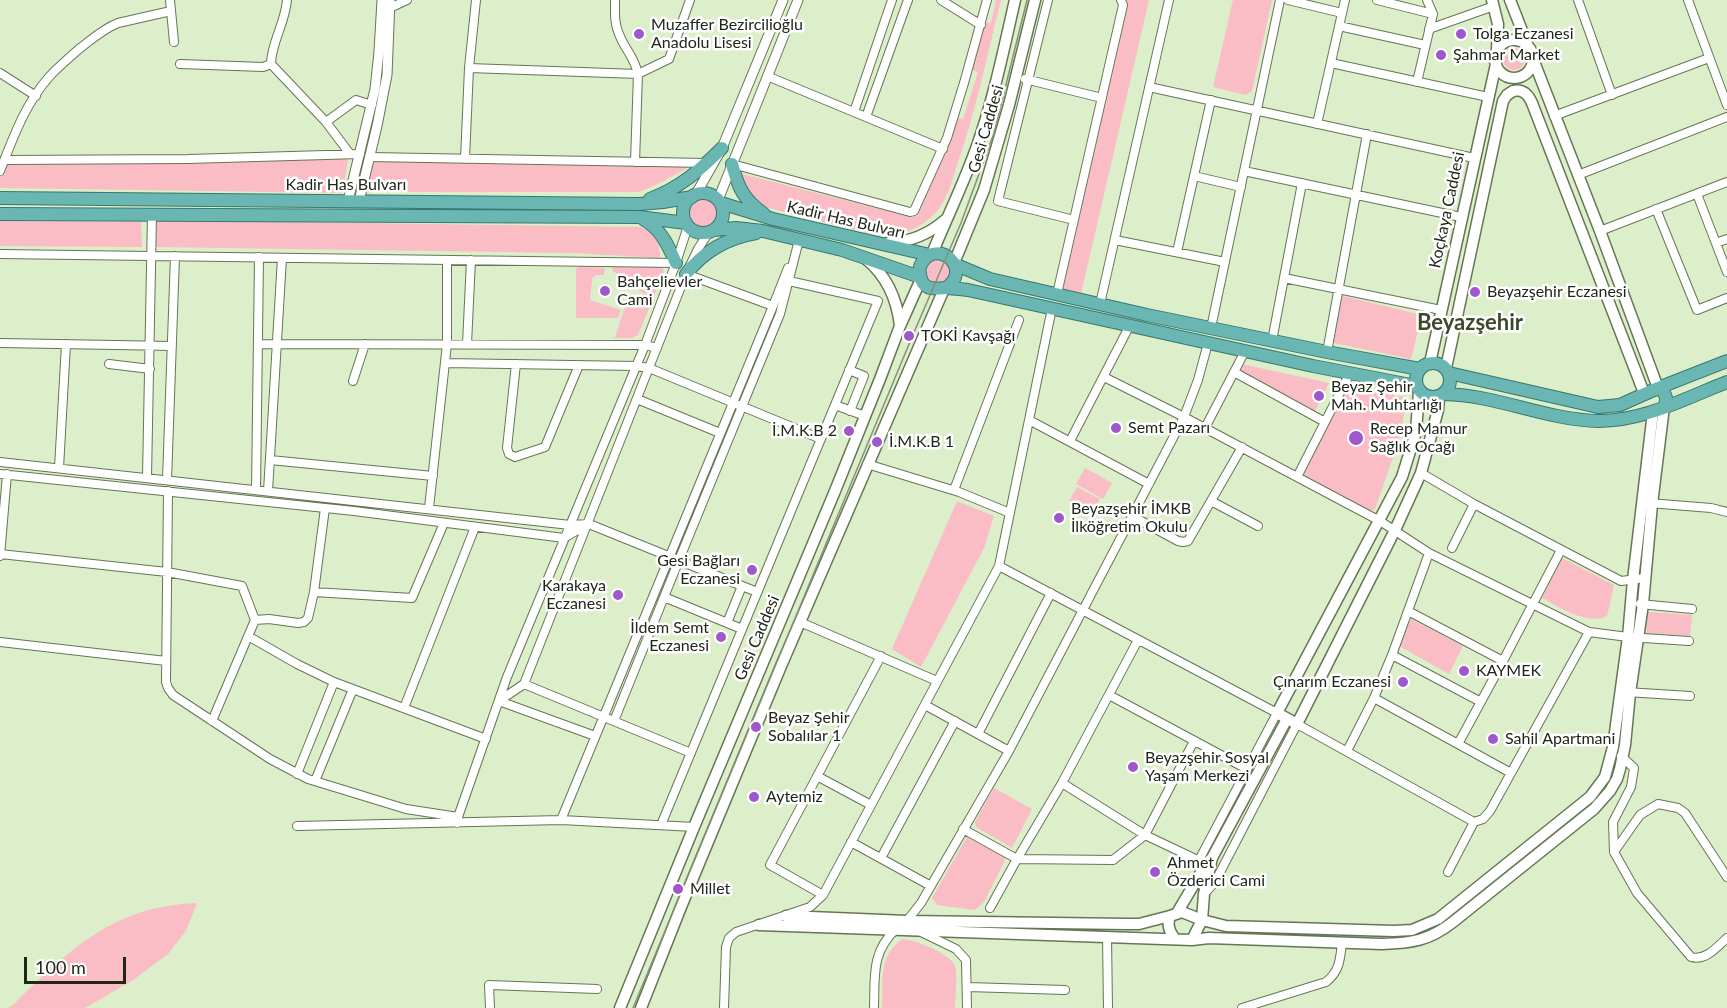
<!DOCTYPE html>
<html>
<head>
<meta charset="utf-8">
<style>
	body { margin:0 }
	#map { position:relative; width:1727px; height:1008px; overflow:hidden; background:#dceeca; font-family:Lato,sans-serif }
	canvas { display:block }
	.scale { position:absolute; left:24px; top:957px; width:102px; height:27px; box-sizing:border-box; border:3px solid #202719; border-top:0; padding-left:8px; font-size:18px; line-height:21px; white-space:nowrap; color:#202719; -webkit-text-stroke:4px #fff; paint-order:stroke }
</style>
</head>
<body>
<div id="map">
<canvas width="1727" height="1008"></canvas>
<div class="scale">100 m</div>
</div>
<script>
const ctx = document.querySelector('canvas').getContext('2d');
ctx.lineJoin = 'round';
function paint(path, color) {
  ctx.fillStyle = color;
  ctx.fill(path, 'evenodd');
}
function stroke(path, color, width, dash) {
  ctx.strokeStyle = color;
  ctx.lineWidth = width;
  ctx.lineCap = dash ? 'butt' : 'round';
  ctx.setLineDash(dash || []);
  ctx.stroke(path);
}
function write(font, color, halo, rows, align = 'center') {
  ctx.font = font + ' Lato,sans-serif';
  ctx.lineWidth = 5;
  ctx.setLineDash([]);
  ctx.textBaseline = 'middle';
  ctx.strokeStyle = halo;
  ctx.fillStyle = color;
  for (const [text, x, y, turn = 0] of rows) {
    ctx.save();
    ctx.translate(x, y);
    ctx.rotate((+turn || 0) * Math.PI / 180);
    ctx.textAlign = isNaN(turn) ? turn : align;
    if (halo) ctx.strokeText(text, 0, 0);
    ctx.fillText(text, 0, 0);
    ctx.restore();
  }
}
paint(new Path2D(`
	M996,0h5c-14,55 -25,111 -44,165 -5,15 -9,33 -20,46 -17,20 -41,27 -66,23l-110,-28 -10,-8 -13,-25 173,44 5,-1 43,-98 4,1 15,-47 -6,-2 13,-48 6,1z
	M1120,0h29l-68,294 -25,-5 66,-285z
	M1233,0h39l-20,91 -6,4 -33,-8z
	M1503 59a11 11 0 1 1 22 0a11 11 0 1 1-22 0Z
	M344,158l4,2 -6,33 -342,-5v-10l7,-15 182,1z
	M372,160l317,7 -29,16 -21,9h-274z
	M688 213a15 15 0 1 1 30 0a15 15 0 1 1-30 0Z
	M155,220l486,7c13,5 20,16 19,31l-89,-5 -416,-6z
	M0,221l141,1 1,25 -142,-1z
	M925 272a13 13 0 1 1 26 0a13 13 0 1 1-26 0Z
	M579,266l26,2 -1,7h-8l-4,4 -2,21 31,10 -3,8h-42v-49z
	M612,267h50l2,5 -12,28 -39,-29z
	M1335,294l87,21 -11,44 -86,-18z
	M639,303l11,3 -12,29 -6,3h-17l9,-29z
	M1237,363l92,20 -17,34 -81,-44z
	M1341,384l66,14 -8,42 -24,69 -7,3 -73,-39z
	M1085,468l27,15 -9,16 -27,-15z
	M1077,487l23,12 -8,15 -23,-13z
	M957,501l37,15 -10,32 -63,119 -29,-18z
	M1562,558l52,27 -7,31c-18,10 -49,-9 -65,-18z
	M1648,612l44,3 -2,21 -44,-3z
	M1411,619l52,27 -14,28 -50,-28z
	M994,788l38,21 -20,39 -36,-21 -1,-5z
	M967,837l39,21 -22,44 -9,8 -38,-5 -5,-7z
	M197,903l-11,28 -18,23 -35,26 -48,28h-77l6,-4c56,-55 100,-98 183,-101z
	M902,939c12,0 49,15 53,27 3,7 0,33 0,42h-73c1,-27 -4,-51 20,-69z`), '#fabdc5');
const minor = new Path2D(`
	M170,0l4,42
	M287,0c-2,24 -16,43 -16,64l55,58 24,32
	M476,0l-7,68 169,6 31,-15 21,-59
	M615,0c0,12 -1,23 4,34 6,16 15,22 19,40l-3,88
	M941,0l40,25
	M1048,0l-50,201 76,19
	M1288,0l54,13
	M1377,0l56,14 -16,68
	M1427,0l6,14
	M1578,0l34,95
	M1688,0l39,105
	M390,8l17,-8
	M1339,26l86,19
	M1429,29l65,-23
	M1331,63l157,34
	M180,64l83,3 8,-3
	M0,73l36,23
	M767,76l176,73
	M1025,79l77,19
	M1149,87l325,71
	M854,112l38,-112
	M1554,116l155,-58
	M866,117l42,-117
	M326,122l30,-22 16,5
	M1317,124l28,-124
	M370,157l337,6
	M465,159l4,-91
	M5,160l183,-1 172,-5
	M732,164l178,48 4,-1 33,-73 17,-55 23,-83
	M0,171c13,-33 25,-67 49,-94 9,-10 20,-19 30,-28 13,-10 24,-20 39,-26l53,-12
	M1244,171l217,46
	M1578,175l149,-58
	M1194,176l47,11
	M1697,194l30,78
	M1656,209l41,101 30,-12
	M1600,231l127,-49
	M1115,240l110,22
	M1716,243l11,-4
	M1177,252l34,-152
	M0,254l676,9
	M1284,278l157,32
	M1057,294l66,-289 -2,-5
	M1100,304l69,-304
	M773,306l15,-38
	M1211,328l69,-328
	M1272,341l30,-158
	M0,343l172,3
	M258,344l387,1 12,3
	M467,344l4,-84
	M1327,352l40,-218
	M445,363l191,3 13,2 172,71
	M109,364l41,5
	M516,364l-9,84 2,6 6,3 30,-10 34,-82
	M849,370l15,6 -14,35
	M1234,372l91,50
	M1104,377l80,40 196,104 49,32 160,79 39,5 61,4
	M353,381l12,-37
	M637,399l83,34
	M835,405l30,11
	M1029,420l120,64
	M1205,428l40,-77
	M1070,441l60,-116
	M270,460l163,16
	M0,462l570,63 19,-1 168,68
	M867,464l92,28 51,21
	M59,468l7,-124
	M1421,473l53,31 147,77 24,-3
	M0,474l354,37 210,27 24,-14
	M1297,477l53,-104
	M147,478l5,-264
	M167,480l8,-224
	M256,490l3,-233
	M954,490l65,-170
	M168,491l-2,191 2,6 5,7 97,64 38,20 98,30 52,8
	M268,491l14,-233
	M1211,501l47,25
	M1649,503l62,5 16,4
	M429,508l18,-164v-84
	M1132,516l46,25 5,1 5,-1 54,-94
	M1452,548l22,-44
	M0,554l167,18 75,14 13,34 -43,101
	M0,556l7,-82
	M999,566l278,147 -78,147
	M314,592l98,6 32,-75
	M664,597l78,32
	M1640,604l52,5
	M1408,611l95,50
	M255,620l14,-1 29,4 6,-1 4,-4 6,-26 11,-84
	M800,622l137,59
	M727,623l15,-37
	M248,636l49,28 37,18 152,57
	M0,642l166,19
	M1392,655l89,47
	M524,684l167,69
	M1626,692l64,4
	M1109,695l138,74
	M1374,698l137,75
	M499,701l25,-17 162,-410 12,-25 11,-17
	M499,701l96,35
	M925,705l84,46
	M404,708l71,-181
	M614,721l65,-161 101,-246 19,-74
	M978,734l73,-141
	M1458,744l45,-83 58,-111
	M1347,751l27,-53 18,-43 37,-102
	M1621,756l13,12 -3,19 -18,35 1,30 23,41 54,64c15,4 26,-10 36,-19
	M297,774l37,-92
	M817,776l54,29
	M315,781l38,-92
	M1062,783l83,52 57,27
	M561,820l212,-514 -87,-32
	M457,823l1,-6 49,-140 138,-332 31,-82 12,-37
	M661,825l217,-524 -89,-20
	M297,826l264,-6 133,7
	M963,829l54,30 96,1 32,-25 49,-94
	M851,842l80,44
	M1614,852l26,-37 18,-11 20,4 7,5 42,64
	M881,858l74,-137
	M1448,872l26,-50
	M1205,893l10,-11 82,-158 177,98 9,-3 7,-8 99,-179
	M823,895l-53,-30 111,-209
	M990,908l27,-49 45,-76 76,-143
	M906,922l15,-19 88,-152 175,-334 14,-37 10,-37
	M921,932l35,17 10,11 1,48
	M1107,937l1,71
	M968,987l97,3
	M490,1008l-1,-23 108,4
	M724,1008l2,-61 3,-9 7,-6 74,-25 13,-12 176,-329 53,-258
	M874,1008c1,-31 -3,-56 22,-79
	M1242,1008l84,-26c14,-11 14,-23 16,-39`);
const tertiary = new Path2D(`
	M696,194l26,-46 61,-148
	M718,200l80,-200
	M348,201l27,-112 4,-37 3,-52
	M359,201l18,-75 10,-51 3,-75`);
const secondary = new Path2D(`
	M1492,0l6,24 -1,27
	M1510,0l18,46
	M1495 59a19 19 0 1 1 38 0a19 19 0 1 1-38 0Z
	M1533,59l67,172 58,157
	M1513,91c10,-2 15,3 19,12l112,290
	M888,243c21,-1 40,-8 57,-23
	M932,254c15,-37 33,-73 46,-111 16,-46 26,-95 37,-143
	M866,259c21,17 31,40 34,67
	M954,263l30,-73 25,-85 26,-105
	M1430,363l66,-299
	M1446,368l57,-267 4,-6 6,-4
	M1419,391l-3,41 -14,45 -125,236 20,11 98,-194 26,-57 17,-63 1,-13
	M1212,858l-8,36 -2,26 24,6 168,5 18,-1 26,-11 152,-122 15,-20 8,-30 15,-110 5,-57 20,-168
	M1177,913l29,-49 6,-6 75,-139
	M786,916l121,5 220,3h12l31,-8
	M759,925l433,15 17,-2 173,6c29,-1 47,-3 71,-22l141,-113 16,-18 7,-12 3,-10 5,-24 5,-52 13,-89 9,-100 12,-97
	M1175,939c-6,-8 -8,-14 -5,-23l12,-4 20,8 -10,20
	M620,1008l74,-181 141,-336 45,-112 20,-53 21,-47
	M641,1008l40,-101 100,-241 163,-377`);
const trunk = new Path2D(`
	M732,164c6,24 12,36 32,50
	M683 213a20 20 0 1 1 40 0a20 20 0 1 1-40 0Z
	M0,198l639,6 24,-2 29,-5
	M650,199c30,-11 50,-29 72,-51
	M721,203l52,16 157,36
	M0,214l639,3 47,6
	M643,219c18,10 25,26 33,44
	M714,230l22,-2 27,3 79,19 78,27
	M954,264l36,15 157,36 180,37 93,17
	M686,274c18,-23 41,-36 70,-41
	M946,288c27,-19 -7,-49 -23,-27 -3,4 -4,9 -3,13 2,19 17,14 29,14 7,1 13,1 19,2l345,76 103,20
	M1416 380a17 17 0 1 1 34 0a17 17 0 1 1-34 0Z
	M1449,373l149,34 22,-2 38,-17c8,4 10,11 6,19
	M1658,388l69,-27
	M1444,394c53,1 102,26 155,27 45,0 87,-23 128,-39`);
stroke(minor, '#657655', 10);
stroke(tertiary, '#657655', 11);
stroke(secondary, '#657655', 13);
stroke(trunk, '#37786f', 14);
stroke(minor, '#fff', 8);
stroke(tertiary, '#fff', 9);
stroke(secondary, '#fff', 10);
stroke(trunk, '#6ab6b2', 12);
stroke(new Path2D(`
	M633,1008l279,-671 49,-114 33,-90 33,-133`), '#859278', 1.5);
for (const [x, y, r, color] of [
	[639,34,6,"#9e58cc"],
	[1461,34,6,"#9e58cc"],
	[1441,55,6,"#9e58cc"],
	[605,291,6,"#9e58cc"],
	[1475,292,6,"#9e58cc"],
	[909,336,6,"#9e58cc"],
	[1319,396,6,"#9e58cc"],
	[1116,428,6,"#9e58cc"],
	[849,431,6,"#9e58cc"],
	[1356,438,8,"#9e58cc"],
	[877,442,6,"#9e58cc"],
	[1059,518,6,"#9e58cc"],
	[752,570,6,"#9e58cc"],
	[618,595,6,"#9e58cc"],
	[721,637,6,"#9e58cc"],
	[1464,671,6,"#9e58cc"],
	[1403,682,6,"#9e58cc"],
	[756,727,6,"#9e58cc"],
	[1493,739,6,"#9e58cc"],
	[1133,767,6,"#9e58cc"],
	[754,797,6,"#9e58cc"],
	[1155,872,6,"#9e58cc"],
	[678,889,6,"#9e58cc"]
]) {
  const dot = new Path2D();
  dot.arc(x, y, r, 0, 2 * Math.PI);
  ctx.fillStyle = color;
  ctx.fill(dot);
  stroke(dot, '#fff', 2);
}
write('16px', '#202719', '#fff', [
	["Muzaffer Bezircilioğlu",651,25],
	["Anadolu Lisesi",651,43],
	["Tolga Eczanesi",1473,34],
	["Şahmar Market",1453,55],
	["Bahçelievler",617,282],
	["Cami",617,300],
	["Beyazşehir Eczanesi",1487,292],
	["TOKİ Kavşağı",921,336],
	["Beyaz Şehir",1331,387],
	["Mah. Muhtarlığı",1331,405],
	["Semt Pazarı",1128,428],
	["Recep Mamur",1370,429],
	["Sağlık Ocağı",1370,447],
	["İ.M.K.B 2",837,431,"right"],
	["İ.M.K.B 1",889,442],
	["Beyazşehir İMKB",1071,509],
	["İlköğretim Okulu",1071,527],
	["Gesi Bağları",740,561,"right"],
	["Eczanesi",740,579,"right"],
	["Karakaya",606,586,"right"],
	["Eczanesi",606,604,"right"],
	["İldem Semt",709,628,"right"],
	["Eczanesi",709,646,"right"],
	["KAYMEK",1476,671],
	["Çınarım Eczanesi",1391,682,"right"],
	["Beyaz Şehir",768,718],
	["Sobalılar 1",768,736],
	["Sahil Apartmani",1505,739],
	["Beyazşehir Sosyal",1145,758],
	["Yaşam Merkezi",1145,776],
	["Aytemiz",766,797],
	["Ahmet",1167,863],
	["Özderici Cami",1167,881],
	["Millet",690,889]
], 'left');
write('16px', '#202719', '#fff', [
	["Gesi Caddesi",986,129,-74],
	["Kadir Has Bulvarı",346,185],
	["Koçkaya Caddesi",1447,210,-78],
	["Kadir Has Bulvarı",846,220,13],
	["Gesi Caddesi",757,638,-67]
]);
write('bold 22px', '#3a492a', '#fff', [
	["Beyazşehir",1470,323]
]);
</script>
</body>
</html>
